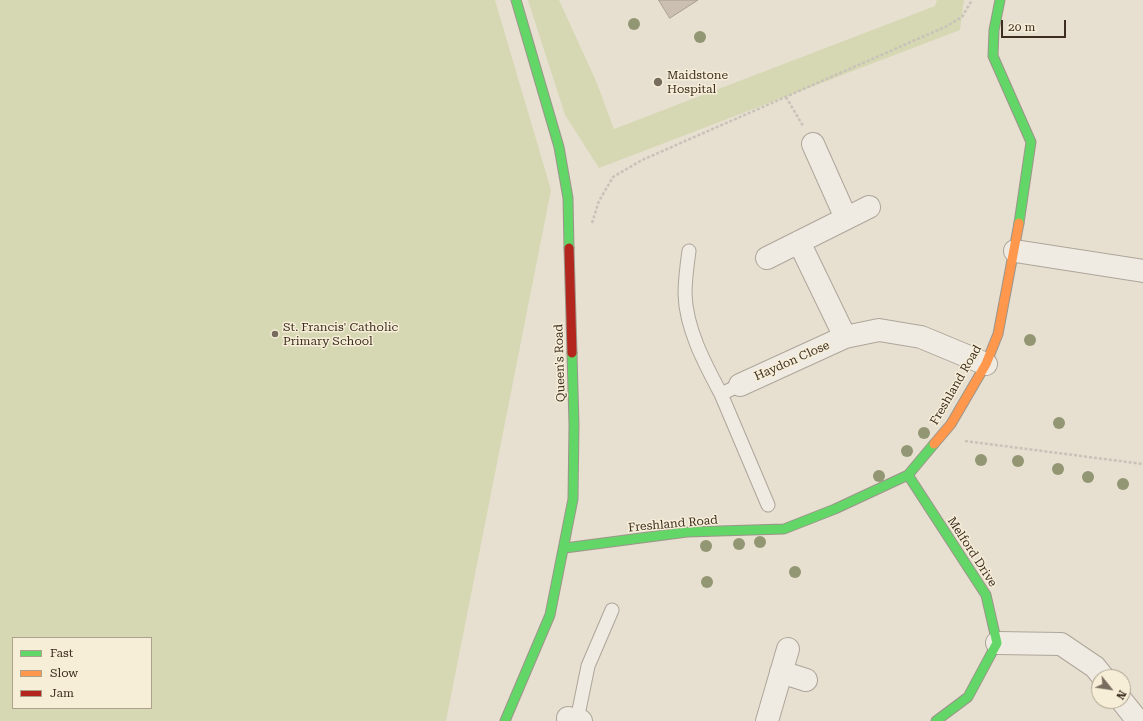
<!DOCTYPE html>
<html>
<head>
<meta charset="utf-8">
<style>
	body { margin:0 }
	#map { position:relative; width:1143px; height:721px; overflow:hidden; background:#e7e0d1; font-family:"Roboto Serif",serif }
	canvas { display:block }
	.legend { position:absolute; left:12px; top:637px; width:140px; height:72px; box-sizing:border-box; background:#f7eed8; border:1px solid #ada18e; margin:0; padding:5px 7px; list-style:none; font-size:12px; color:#3d2e20 }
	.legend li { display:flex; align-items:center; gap:8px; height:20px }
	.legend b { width:20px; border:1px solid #ada18e }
	.north { position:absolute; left:1091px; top:669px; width:40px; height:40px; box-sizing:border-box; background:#f7eed8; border:1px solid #ada18e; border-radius:50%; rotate:120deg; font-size:11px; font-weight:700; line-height:16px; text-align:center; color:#3d2e20 }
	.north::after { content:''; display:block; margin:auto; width:14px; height:18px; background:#786c5e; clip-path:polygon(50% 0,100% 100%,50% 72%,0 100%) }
	.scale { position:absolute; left:1001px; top:20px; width:65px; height:18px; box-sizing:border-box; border:2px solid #3d2e20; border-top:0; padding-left:5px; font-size:12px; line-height:14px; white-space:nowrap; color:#3d2e20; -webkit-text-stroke:3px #f7eed8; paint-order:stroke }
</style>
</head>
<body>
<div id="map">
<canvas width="1143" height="721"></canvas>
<ul class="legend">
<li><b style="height:5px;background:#63d668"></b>Fast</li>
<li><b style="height:5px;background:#ff974d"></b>Slow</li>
<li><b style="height:5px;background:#b3261e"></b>Jam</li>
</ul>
<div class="north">N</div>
<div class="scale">20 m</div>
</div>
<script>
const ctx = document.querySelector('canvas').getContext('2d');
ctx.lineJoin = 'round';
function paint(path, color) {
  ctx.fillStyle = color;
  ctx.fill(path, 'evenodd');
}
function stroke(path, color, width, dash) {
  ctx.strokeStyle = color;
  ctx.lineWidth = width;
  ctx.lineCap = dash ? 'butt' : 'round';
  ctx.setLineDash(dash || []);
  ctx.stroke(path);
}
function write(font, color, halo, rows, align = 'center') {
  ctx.font = font + ' "Roboto Serif",serif';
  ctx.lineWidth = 3;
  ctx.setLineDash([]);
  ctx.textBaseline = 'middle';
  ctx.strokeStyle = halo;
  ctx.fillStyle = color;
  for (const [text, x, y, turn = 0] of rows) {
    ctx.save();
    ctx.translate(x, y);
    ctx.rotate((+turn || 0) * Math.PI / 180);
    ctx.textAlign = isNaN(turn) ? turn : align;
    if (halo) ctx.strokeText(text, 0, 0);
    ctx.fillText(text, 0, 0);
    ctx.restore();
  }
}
paint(new Path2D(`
	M0,0h495l56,190 -105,531h-446zM13,638h138v70h-138z
	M528,0h31l37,81 18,48 321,-123 2,-6h27l-4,30 -361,138 -34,-53z`), '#d6d7b3');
const building = new Path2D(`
	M659,0h39l-28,18z`);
paint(building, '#cbbfb2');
stroke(building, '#a89c90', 1);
const lane = new Path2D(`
	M689,251c-2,14 -4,29 -4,43 1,35 20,70 36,100l19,-9
	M721,394l47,111
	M577,720l11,-54 24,-56`);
const street = new Path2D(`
	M813,144l33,74
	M799,242l46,95
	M1015,251l128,20
	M767,258l102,-51
	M740,385l105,-48 34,-7 42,7 65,27
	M997,643l64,1 34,23 8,10
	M781,672l25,8
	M1122,701l16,20
	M568,718l13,3
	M767,721l21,-72`);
const fast = new Path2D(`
	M516,0l43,147 9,51 1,50
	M1000,0l-6,30 -1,26 38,86 -12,81
	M908,475l78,120 11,48 -29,54 -32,24
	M565,548l122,-16 97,-3 51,-20 73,-34 26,-31
	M505,721l45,-106 23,-116 1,-74 -2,-72`);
const slow = new Path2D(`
	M934,444l17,-20 35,-60 12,-30 21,-111`);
const jam = new Path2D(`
	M569,248l3,105`);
stroke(lane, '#ada599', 15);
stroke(street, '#ada599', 24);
stroke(fast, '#9c958a', 11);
stroke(slow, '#9c958a', 11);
stroke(jam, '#9c958a', 11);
stroke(new Path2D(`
	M786,97l17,29
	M592,223l7,-22 14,-24 29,-17 303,-133 17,-10 10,-17
	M965,441l178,23`), '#c8c2b9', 2.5, [3, 2]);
stroke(lane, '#efebe3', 13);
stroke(street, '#efebe3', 22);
stroke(fast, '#63d668', 9);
stroke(slow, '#ff974d', 9);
stroke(jam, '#b3261e', 9);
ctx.fillStyle = '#929673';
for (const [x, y] of [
	[634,24],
	[700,37],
	[1030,340],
	[1059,423],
	[924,433],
	[907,451],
	[981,460],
	[1018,461],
	[1058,469],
	[879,476],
	[1088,477],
	[1123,484],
	[760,542],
	[739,544],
	[706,546],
	[795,572],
	[707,582]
]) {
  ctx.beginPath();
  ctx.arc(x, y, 6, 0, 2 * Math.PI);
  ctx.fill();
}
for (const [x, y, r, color] of [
	[658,82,5,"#786c5e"],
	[275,334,4,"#786c5e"]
]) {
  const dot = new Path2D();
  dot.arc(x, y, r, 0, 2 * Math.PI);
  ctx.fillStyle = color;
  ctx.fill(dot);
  stroke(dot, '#f7eed8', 1.5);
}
write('12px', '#3d2e20', '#f7eed8', [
	["Maidstone",667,75],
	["Hospital",667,89],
	["St. Francis' Catholic",283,327],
	["Primary School",283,341]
], 'left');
write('12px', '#3d2e20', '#f7eed8', [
	["Haydon Close",792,361,-24],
	["Queen's Road",560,363,-92],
	["Freshland Road",956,385,-60],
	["Freshland Road",673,524,-5],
	["Melford Drive",972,552,57]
]);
</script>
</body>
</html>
